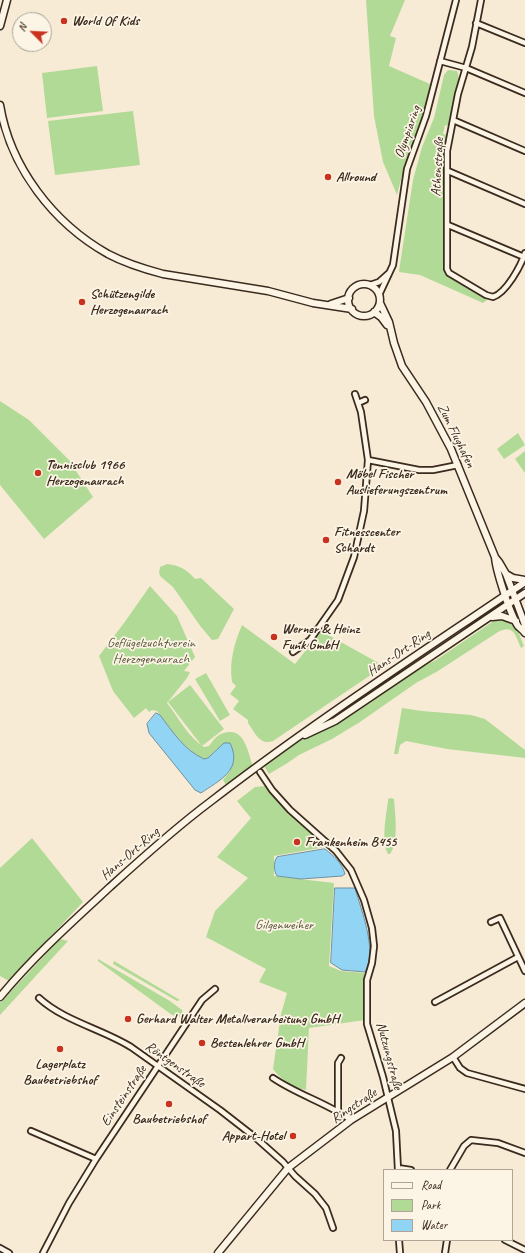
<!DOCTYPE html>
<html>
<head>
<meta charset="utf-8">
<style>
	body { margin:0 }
	#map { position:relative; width:525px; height:1253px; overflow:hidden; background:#f7ebd5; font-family:Caveat,sans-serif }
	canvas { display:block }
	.legend { position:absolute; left:383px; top:1169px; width:130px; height:72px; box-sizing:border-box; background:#fcf5e5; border:1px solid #afa495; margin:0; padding:5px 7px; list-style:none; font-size:12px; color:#3b2a1e }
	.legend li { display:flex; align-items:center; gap:8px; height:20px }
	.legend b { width:20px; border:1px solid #afa495 }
	.north { position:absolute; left:12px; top:12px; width:40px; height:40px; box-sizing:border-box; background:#fcf5e5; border:1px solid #afa495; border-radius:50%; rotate:294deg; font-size:11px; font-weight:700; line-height:16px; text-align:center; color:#3b2a1e }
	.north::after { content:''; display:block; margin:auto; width:14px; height:18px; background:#c8321e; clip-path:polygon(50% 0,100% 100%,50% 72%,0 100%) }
</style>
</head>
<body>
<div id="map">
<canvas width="525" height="1253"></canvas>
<ul class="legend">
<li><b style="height:5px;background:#fcf5e5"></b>Road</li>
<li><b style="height:11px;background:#b2da97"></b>Park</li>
<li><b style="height:11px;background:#91d4f3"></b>Water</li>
</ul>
<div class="north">N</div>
</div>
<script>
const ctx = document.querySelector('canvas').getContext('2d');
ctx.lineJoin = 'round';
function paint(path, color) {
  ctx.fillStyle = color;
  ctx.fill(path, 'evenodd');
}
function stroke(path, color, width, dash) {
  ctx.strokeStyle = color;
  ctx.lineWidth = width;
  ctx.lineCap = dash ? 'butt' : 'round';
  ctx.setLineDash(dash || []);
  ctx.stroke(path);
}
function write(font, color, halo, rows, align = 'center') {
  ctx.font = font + ' Caveat,sans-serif';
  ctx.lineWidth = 3.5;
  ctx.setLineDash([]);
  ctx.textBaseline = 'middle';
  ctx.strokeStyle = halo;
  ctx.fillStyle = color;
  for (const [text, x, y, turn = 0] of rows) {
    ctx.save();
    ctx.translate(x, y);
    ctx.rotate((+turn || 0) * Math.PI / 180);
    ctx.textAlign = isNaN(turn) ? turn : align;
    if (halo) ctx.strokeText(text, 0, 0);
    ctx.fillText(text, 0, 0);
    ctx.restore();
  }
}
paint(new Path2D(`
	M366,0h39l-15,36 6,2 -7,28 41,18 -5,24 -21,60 -7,27 -14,-33 -9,-46z
	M97,66l6,45 -56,7 -5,-45z
	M448,70l9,1c6,12 -5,42 -8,55l-4,-1 -2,9 5,1 -4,19 1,80 -1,31 1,4 42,28 1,2 -5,4 -63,-28 -21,-3v-1l14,-91 9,-33 12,-29 10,-43z
	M133,111l7,54 -85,10 -7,-54z
	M0,401l29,19 40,40 24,37 -49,42 -44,-54z
	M518,433l7,12 -21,14 -7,-10z
	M525,451v22l-10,-14z
	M167,564c14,2 19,5 28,15l6,-1 33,31 -16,30 -6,1 -11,-13 -28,-40 -12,-10 -2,-4 1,-6z
	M150,586l27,30 18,41 -11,14 6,1 -3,6 -20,25c12,15 21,34 37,44l5,-1c6,-8 9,-13 20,-14 16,-2 20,23 24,35l-26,20 -4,-7 7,-9 -6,-28 -16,15 -4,1c-21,-10 -33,-30 -47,-48l-5,-1 -3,2 -3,-4 -12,10 -21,-27 -14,-35 25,-33z
	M503,618l12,6 9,22 -3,2c-6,-13 -7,-24 -23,-16l-60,39 -22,12 -56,39 -28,17 -33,16 -13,9 -17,10 -5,-8 29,-21 124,-76 19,-9 59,-40z
	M242,625l53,39 26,-33 63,35 -111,75c-13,5 -18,-8 -25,-18v-3l-15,-11 6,-8 -9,-7 6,-8 -4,-4c-3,-20 2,-38 10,-57z
	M206,673l24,42 -10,6 -25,-42z
	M190,685l34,44 -22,17 -34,-44z
	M402,708l20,3 49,4 14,4 40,31v8l-78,-9 -41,-8 -6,4 -2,9h-4z
	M265,786l60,61 -51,9v20l60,7 -5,83 12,5 23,2 1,47 -56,8 -3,62c-13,-2 -25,-10 -33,-21l8,-55 6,-21 -28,-11 7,-13 -60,-32 9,-26 33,-33 -31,-21 34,-39 -14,-17 18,-14z
	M391,798l3,1c1,15 5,43 -4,55h-2c-7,-12 -2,-38 0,-53v-2z
	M32,838l51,64 -74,79 -9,-5v-108z
	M60,939l8,2 -68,74v-12z
	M98,959l72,42 12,9 3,8 -13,-3 -74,-54z
	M114,961l66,39 -3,1 -64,-37z`), '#b2da97');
const water = new Path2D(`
	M156,713l4,2c13,17 24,35 44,44l4,-1 16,-15h6c13,27 -10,37 -29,50l-6,-3 -46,-57 -2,-9z
	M325,849c9,7 17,14 20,25l-3,2 -41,3 -24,-3c-3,-4 -4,-14 0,-19z
	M335,888h20c6,22 23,63 10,84l-23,-2 -11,-7z`);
paint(water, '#91d4f3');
stroke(water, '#6f909e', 1);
const street = new Path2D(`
	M481,0l-9,47 -14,47 -11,57v118l2,4 37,22 7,2c13,-4 28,-31 32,-44
	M476,23l49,20
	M440,61l26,7 59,25
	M453,120l72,31
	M448,171l77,33
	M448,225l76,32
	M370,285l9,-3 10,-9
	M379,295l14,-30 14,-96 19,-53 30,-116
	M355,394l6,18 7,48
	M358,403l7,-3
	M293,652l17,-12 28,-40 16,-43 10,-46 4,-51 51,10h14l25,-5
	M260,772l12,18 18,20 46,41 15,19 13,30 8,28 2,18 -2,17 -5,17v44l16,53 13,54 2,39
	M491,922l9,-4 25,53
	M39,998c25,23 63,31 92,49l89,63 36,28 27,24 12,14 20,18 11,14 7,20
	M435,1002l83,-45
	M453,1057l7,11 7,5 58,16
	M273,1078c25,17 54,25 78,42
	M338,1111v-48l3,-5
	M31,1131l65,28
	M398,1168l13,2
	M450,1170l14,-24 7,-6 27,3 27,10
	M399,1240l1,13
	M505,1240l20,10
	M0,1248l9,5
	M43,1253l26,-50 27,-44 106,-159 13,-11
	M445,1253l2,-13`);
const secondary = new Path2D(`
	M0,26l7,-26
	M0,105c10,62 53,118 108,149 17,9 36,15 55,20l105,17 45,12 39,6
	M348 300a16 16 0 1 1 32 0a16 16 0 1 1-32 0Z
	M380,303l9,19 5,21 8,23 24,36 25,47 44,108c1,14 15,57 23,69 2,2 5,4 7,7
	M331,304l18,-6
	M374,312l7,5 6,8
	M495,557l4,5 7,12 19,51
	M506,574l7,4 12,2
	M492,617l10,-1 14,5
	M305,735l30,-14 190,-128
	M0,997c33,-40 72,-75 110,-110 32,-29 65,-59 100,-85 101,-78 209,-148 315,-220
	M218,1253l70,-85 63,-48 102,-63 72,-54`);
stroke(street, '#3b2a1e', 8);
stroke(secondary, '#3b2a1e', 9);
stroke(street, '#fcf5e5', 4.5);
stroke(secondary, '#fcf5e5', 6);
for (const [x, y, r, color] of [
	[64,21,4,"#c8321e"],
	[328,177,4,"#c8321e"],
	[82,302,4,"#c8321e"],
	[38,473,4,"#c8321e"],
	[338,482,4,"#c8321e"],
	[326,540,4,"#c8321e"],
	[274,637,4,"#c8321e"],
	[297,842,4,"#c8321e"],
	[128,1019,4,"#c8321e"],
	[202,1043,4,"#c8321e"],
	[60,1049,4,"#c8321e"],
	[169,1104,4,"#c8321e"],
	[293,1136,4,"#c8321e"]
]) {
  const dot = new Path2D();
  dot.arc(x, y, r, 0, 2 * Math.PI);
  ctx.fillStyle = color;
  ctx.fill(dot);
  stroke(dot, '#fcf5e5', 1.5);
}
write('bold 14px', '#3b2a1e', '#fcf5e5', [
	["World Of Kids",72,21],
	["Allround",336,177],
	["Schützengilde",90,294],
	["Herzogenaurach",90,310],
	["Tennisclub 1966",46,465],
	["Herzogenaurach",46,481],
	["Möbel Fischer",346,474],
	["Auslieferungszentrum",346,490],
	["Fitnesscenter",334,532],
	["Schardt",334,548],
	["Werner & Heinz",282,629],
	["Funk GmbH",282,645],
	["Frankenheim B455",305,842],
	["Gerhard Walter Metallverarbeitung GmbH",136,1019],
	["Bestenlehrer GmbH",210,1043],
	["Lagerplatz",60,1064,"center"],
	["Baubetriebshof",60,1080,"center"],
	["Baubetriebshof",169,1119,"center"],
	["Appart-Hotel",285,1136,"right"]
], 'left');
write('14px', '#3b2a1e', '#fcf5e5', [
	["Olympiaring",408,132,-71],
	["Athenstraße",438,167,-87],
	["Zum Flughafen",456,436,64],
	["Hans-Ort-Ring",399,653,-34],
	["Hans-Ort-Ring",130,854,-41],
	["Nutzungstraße",389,1056,75],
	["Röntgenstraße",175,1065,35],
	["Einsteinstraße",124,1096,-56],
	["Ringstraße",354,1106,-34]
]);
write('14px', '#59563c', '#fcf5e5', [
	["Geflügelzuchtverein",151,643],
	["Herzogenaurach",151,659],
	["Gilgenweiher",284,925]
]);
</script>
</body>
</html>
